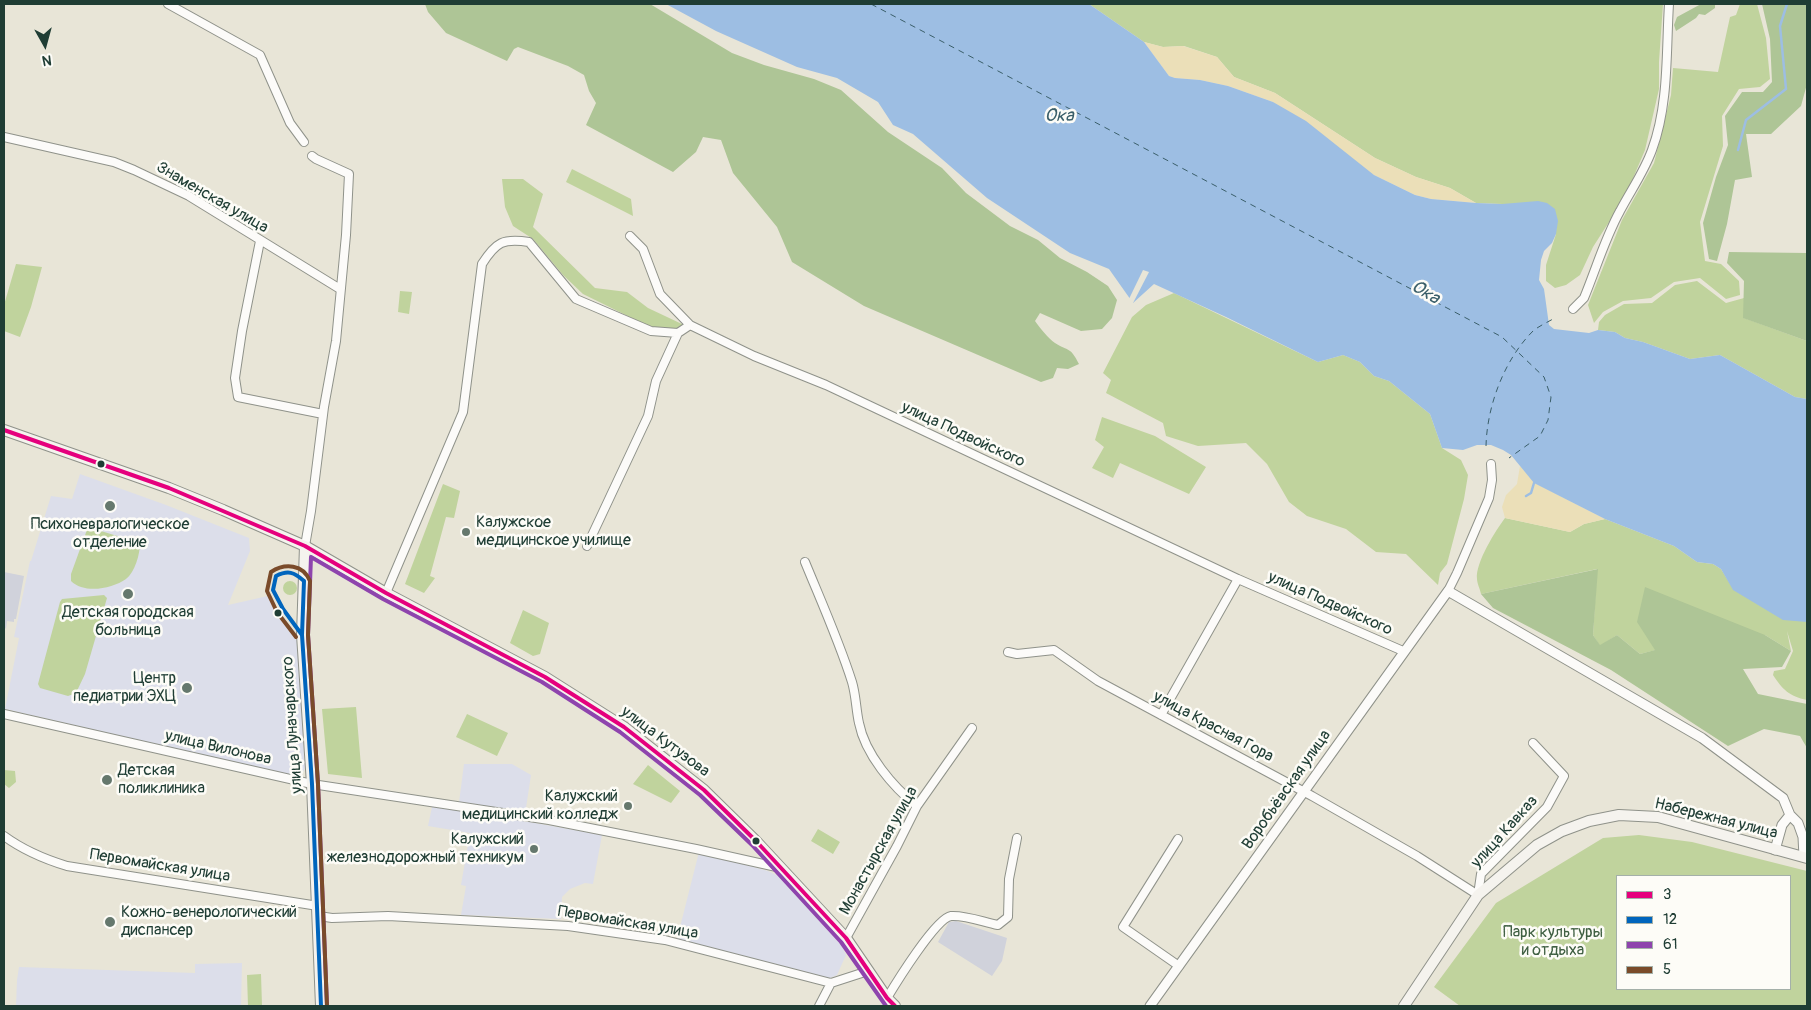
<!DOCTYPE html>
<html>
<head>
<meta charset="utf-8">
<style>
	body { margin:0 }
	#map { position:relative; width:1811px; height:1010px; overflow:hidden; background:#e8e5d7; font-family:Pangolin,sans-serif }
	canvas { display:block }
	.frame { position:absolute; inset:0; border:5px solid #1f3d34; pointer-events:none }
	.legend { position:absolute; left:1616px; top:875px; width:175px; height:115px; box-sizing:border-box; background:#fdfcf7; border:1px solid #a4b0a9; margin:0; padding:6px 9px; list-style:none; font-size:15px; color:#1f3d34 }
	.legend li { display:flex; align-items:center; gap:10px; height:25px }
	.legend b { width:25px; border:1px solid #a4b0a9 }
	.north { position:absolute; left:20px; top:20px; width:50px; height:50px; -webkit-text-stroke:4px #fdfcf7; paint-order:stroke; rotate:173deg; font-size:14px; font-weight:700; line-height:20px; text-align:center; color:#1f3d34 }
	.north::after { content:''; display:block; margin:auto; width:18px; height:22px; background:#1f3d34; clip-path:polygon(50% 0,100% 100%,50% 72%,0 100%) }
</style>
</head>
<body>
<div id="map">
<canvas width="1811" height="1010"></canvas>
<div class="frame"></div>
<ul class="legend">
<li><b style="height:6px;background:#e5007d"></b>3</li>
<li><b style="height:6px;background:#0065bd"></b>12</li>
<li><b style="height:6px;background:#8e44ad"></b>61</li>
<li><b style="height:6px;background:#7a4b2a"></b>5</li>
</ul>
<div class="north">N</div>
</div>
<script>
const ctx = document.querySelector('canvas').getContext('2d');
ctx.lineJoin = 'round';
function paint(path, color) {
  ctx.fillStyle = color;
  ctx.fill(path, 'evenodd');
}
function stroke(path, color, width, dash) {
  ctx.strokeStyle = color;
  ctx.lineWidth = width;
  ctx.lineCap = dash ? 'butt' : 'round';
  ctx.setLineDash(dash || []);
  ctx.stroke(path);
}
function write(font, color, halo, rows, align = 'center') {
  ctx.font = font + ' Pangolin,sans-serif';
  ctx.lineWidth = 5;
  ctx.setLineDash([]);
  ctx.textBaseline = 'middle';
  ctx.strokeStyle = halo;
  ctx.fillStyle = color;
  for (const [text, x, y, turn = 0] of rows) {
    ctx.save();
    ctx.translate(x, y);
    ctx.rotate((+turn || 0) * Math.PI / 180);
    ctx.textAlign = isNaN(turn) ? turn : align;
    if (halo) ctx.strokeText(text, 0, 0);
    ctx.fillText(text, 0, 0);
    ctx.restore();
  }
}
paint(new Path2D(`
	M80,474l86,31 83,33 1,13 -22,54 40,-9 31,42 6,130 -4,8h-9l-287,-67 14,-71 -5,-1 16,-76h1l20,-65 21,3z
	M464,764h48l19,11 -7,46 78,14 -9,49 -8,-1 -15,6 -8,8 -1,22 -100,-4 5,-29 -5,-1 9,-52 -42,-7 4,-19 26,3z
	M699,852l69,19 10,5 63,69 5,10 -9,20 -9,4 -151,-40z
	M242,963l-1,43h-225l1,-26 2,-13 176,6v-9z`), '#dcdeea');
paint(new Path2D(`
	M4,572l20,4 -8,43h-2v3l-7,-1 -1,8 -2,-3z
	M956,921l51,17 -5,23 -10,15 -54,-34 11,-20z`), '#d0d2db');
paint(new Path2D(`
	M1089,4h574l-4,58v27l-14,61 -20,47 -32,50 -13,28 -14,10 -11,3 -9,-7v-16l10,-31 -54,-30 -26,-1 -26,-15 -34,-11 -41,-19 -100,-65 -41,-16 -17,-20 -33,-11 -21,1 -19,-5z
	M1740,4h17l9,34 4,41 -10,8 -21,2 -17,27 1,30 -23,76 5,39 16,3 18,17 1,14 -14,4 -26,-21 -26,4 -23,16 -28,3 -20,11 -9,11 -6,-18 34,-85 32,-57 17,-68 2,-27 45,4 12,-55 6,-2z
	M572,169l59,30 2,17 -67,-34z
	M502,179h21l20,15 -10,33 62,61 32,4 21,16 36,17 -7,4 -25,-1 -69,-34 -20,-19 -30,-36 -20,-13 -8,-19z
	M16,264l26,3 -11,40 -11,30 -16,-6v-26z
	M1697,281l29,22 18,-5v20l63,23v58l-12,-2 -75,-42 -30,4 -47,-17 -18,-4 -10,-6 -17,-2 1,-8 6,-7 19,-11 28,-1 23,-18z
	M400,291l12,1 -3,22 -11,-2z
	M1174,293l144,69 25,-7 17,7 14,14 15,5 41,33 12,34 19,12 7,15 -4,24 -17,65 -7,9 -2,12 -32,-31 -30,-2 -30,-23 -39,-13 -18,-14 -22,-38 -21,-21 -48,3 -32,-10 -3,-13 -57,-30 5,-13 -8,-7 29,-56 14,-12z
	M1102,417l53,19 51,31 -17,27 -69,-31 -7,15 -21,-10 12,-21 -9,-7z
	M443,484l17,7 -6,27 -8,-1 -16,59 5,2 -11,15 -19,-9z
	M1505,518l65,14 14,-8 21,-5 69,27 23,16 16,2 8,5 13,21 73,32v78c-18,-4 -24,-10 -34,-25l1,-4 11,-2 8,-18 -6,-20 4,20 -26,-16 -109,15 -16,4 -23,-19 -17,11 -7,-11 4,-66 -116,25c-1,-5 -4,-11 -4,-15 -2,-16 19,-49 28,-61z
	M88,527l52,16c0,11 -5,29 -14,36 -14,10 -42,15 -55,2v-7z
	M283 588a7 7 0 1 1 14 0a7 7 0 1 1-14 0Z
	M104,595l3,3 -22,76 -9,19 -8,3 -28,-8 -2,-4 22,-82 2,-3z
	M523,610l26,13 -9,31 -7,2 -23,-13z
	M356,707l6,71 -34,-4 -6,-65z
	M467,714l41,19 -11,23 -41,-19z
	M648,765l32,26 -9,12 -38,-19z
	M4,770l11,1 1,11 -7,6 -5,-4z
	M818,829l22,13 -7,12 -22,-13z
	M1639,835l53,7 115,29v135h-347l-26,-19 62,-84 107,-65zM1790,876v113h-173v-113z
	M261,974l1,32h-14l-1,-31z`), '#c0d39d');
paint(new Path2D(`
	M425,4h225l82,49 32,12 50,14 27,11 47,42 54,36 24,25 44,33 28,14 22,18 27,14 21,14 9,14 -5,18 -10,11 -21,2 -41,-18 -5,8c5,7 13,17 20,22 14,9 15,3 24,21l-11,5 -11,-1 -4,10 -12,4 -177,-76 -72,-44 -15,-35 -44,-54 -12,-33 -18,-3 -7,15 -23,20 -87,-47 10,-22 -7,-12 -5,-16 -16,-9 -50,-19 -4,2 -7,12 -61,-28 -18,-21z
	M1701,4h14v4l-10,7 -6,-1 -3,4 -20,13 -2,-6 3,-8z
	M1762,4h45v80l-6,22 -30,28h-25l6,43 -17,3 -8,44 -10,37 -8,-2 -6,-36 13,-46 12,-32 -3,-29 17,-24h21l9,-10 -2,-43z
	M1729,252l78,1v88l-64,-23 1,-37 -17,-18z
	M1598,569l-5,66 7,10 17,-10 23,19 15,-4 -18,-28 8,-35 120,48 26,16 -9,16 -39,2 15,25 49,10v44l-7,-12 -36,-7 -36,17 -117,-76 -118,-62 -12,-14z`), '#aec596');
paint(new Path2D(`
	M1144,42l19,5 20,-1 34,11 17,20 41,16 100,65 41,19 34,11 26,15 -45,-4 -16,-4 -41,-20 -32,-11 -69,-62 -45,-16 -28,-6 -25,-2 -6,-2z
	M1520,466l15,17 70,36 -21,5 -14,8 -65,-14 -3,-11 4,-12 11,-11z`), '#ebdfb8');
paint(new Path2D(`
	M666,4h423l55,38 25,34 6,2 25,2 28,6 45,16 33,19 68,54 41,20 16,4 45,4 26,1 36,-3 9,2 8,6 3,12 -2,13 -4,9 -8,8 -3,9 -2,20 5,9 5,36 5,4 35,4 9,-3 17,2 10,6 18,4 47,17 30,-4 75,42 12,2v223l-24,-2 -50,-30 -12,-21 -8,-5 -16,-2 -23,-16 -69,-27 -71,-36 -23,-28 -8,-5 -12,-5h-14l-14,5 -21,-2 -12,-34 -41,-33 -15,-5 -14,-14 -17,-7 -25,7 -92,-45 -72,-33 -21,19 -24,-34 -39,-16 -83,-55 -74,-64 -20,-9 -15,-23 -41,-24 -40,-11 -81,-36z`), '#9dbee3');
paint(new Path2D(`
	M1143,270l6,2 -17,33 -4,-4z`), '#e8e5d7');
stroke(new Path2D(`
	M1738,150l8,-30 40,-31 -6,-63 7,-22
	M1526,496l5,-3 3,-10`), '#9dbee3', 2.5);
stroke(new Path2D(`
	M871,4l631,333 42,40 7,20 -3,23 -8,16 -31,22
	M1486,446c1,-40 18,-86 47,-115 6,-5 13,-8 20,-12`), '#3b5f6a', 1, [6, 5]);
const minor = new Path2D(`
	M168,4l92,51 30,68 14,19
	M4,137l110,25 20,8 55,26 151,93
	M630,236l13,13 17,45 30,31
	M260,241l-18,90 -7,47 3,19 85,17
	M1573,309l11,-11c12,-29 21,-60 36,-87 11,-21 24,-39 32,-61 17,-46 14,-98 17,-146
	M305,546l6,-35 13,-104 12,-66 10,-106 3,-61 -33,-15 -4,-3
	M587,546l61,-130 8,-35 22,-48
	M805,562c16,39 34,79 47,120 4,13 4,28 7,41 6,31 34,64 58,83
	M1448,591l9,-18 32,-75 3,-18 -1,-16
	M386,593l77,-181 19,-148c14,-22 21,-26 47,-22l47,57 75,32 27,2 12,-8 64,31 72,29 412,194 165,72
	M1008,652l9,2 37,-4 44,31 214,115 105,60 61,39 3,-21 66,-67 17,-31 -31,-33
	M4,714l308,70 237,36 147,29 85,19
	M1161,715l77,-136
	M4,836c19,14 40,23 63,30l251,40
	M1178,839l-55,88 56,39
	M319,916l13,2 56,-2 180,10 97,14 166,43 37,-12
	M846,938l51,-92 20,-40 55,-78
	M887,998c9,-15 49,-80 64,-82 15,-1 32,6 47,9l10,-8 1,-38 8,-41
	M819,1006l12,-23`);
const tertiary = new Path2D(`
	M1775,850l7,-25 8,-10
	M1150,1006l298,-415 254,147 81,60 7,17 8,8 5,14 1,20`);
const secondary = new Path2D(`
	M4,430l165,58 54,22 82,36 81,47 159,84 79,50 80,63 52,51 90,97 41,60 8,8
	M305,546l-3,89 10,149 9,222
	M1404,1006l74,-111 59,-50 25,-14 27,-10 30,-6 39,2 149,41`);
stroke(minor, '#8f928a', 10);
stroke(tertiary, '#8f928a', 11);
stroke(secondary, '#8f928a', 12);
stroke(minor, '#fcfbf9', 8);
stroke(tertiary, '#fcfbf9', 9);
stroke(secondary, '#f5f3ee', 10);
stroke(new Path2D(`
	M4,430l165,58 136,58 81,47 159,84 79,50 80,63 52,51 90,97 41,60 8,8`), '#e5007d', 4);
stroke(new Path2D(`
	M304,581l-2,54 10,149 9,222
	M302,635l-19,-26 -10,-19 3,-14c12,-6 18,-4 28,5`), '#0065bd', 4);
stroke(new Path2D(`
	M327,1006l-9,-222 -10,-149 3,-78 72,42 159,83 78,50 80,63 52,50 89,97 45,64`), '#8e44ad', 4);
stroke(new Path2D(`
	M296,637l-19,-25 -10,-21 4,-19c14,-9 32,-8 39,9l-2,54 10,149 9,222`), '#7a4b2a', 4);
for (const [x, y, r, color] of [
	[101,464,4.5,"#1f3d34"],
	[110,506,6,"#65786d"],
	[466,532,5,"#65786d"],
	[128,594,6,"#65786d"],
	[278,613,4.5,"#1f3d34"],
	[187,688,6,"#65786d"],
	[107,780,6,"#65786d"],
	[628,806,5,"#65786d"],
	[756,841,4.5,"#1f3d34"],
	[534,849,5,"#65786d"],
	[110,922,6,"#65786d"]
]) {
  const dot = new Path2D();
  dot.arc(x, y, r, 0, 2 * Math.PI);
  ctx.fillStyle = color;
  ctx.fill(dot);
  stroke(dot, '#fdfcf7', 2);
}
write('16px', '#1f3d34', '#fdfcf7', [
	["Знаменская улица",212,198,30],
	["улица Подвойского",963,435,25],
	["улица Подвойского",1330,604,24],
	["улица Луначарского",293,725,-94],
	["улица Красная Гора",1213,727,28],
	["улица Кутузова",665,742,37],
	["улица Вилонова",218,748,13],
	["Воробьёвская улица",1287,790,-55],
	["Набережная улица",1716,819,14],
	["улица Кавказ",1505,832,-48],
	["Монастырская улица",879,851,-61],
	["Первомайская улица",160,866,9],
	["Первомайская улица",628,923,9]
]);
write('16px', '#1f3d34', '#fdfcf7', [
	["Калужское",476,523],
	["медицинское училище",476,541],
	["Психоневралогическое",110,525,"center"],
	["отделение",110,543,"center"],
	["Детская городская",128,613,"center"],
	["больница",128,631,"center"],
	["Центр",176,679,"right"],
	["педиатрии ЭХЦ",176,697,"right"],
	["Детская",118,771],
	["поликлиника",118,789],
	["Калужский",618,797,"right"],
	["медицинский колледж",618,815,"right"],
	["Калужский",524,840,"right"],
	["железнодорожный техникум",524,858,"right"],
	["Кожно-венерологический",121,913],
	["диспансер",121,931]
], 'left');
write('16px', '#3f5f42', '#fdfcf7', [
	["Парк культуры",1553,933],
	["и отдыха",1553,951]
]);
write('italic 18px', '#3b5f6a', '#fdfcf7', [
	["Ока",1059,116],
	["Ока",1425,293,31]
]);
</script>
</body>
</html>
